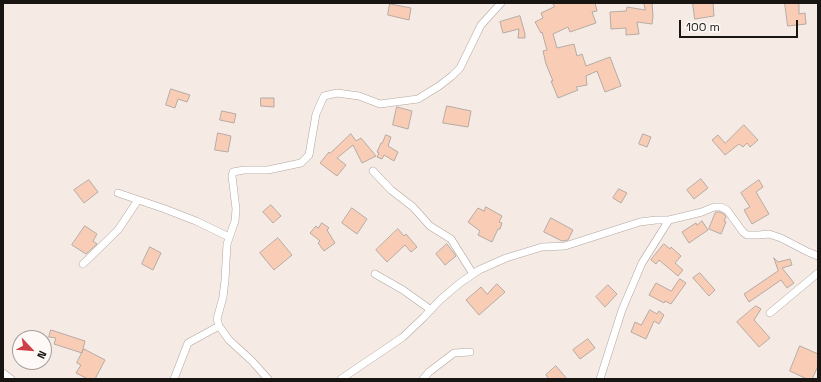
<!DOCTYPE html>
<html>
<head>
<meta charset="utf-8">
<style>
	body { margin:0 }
	#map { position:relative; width:821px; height:382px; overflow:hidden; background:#f6eae4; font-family:"Space Grotesk",sans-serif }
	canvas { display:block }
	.frame { position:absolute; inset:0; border:4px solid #191513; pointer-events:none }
	.north { position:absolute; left:12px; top:330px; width:40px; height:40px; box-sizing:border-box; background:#fef9f7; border:1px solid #a29e9c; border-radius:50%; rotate:116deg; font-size:11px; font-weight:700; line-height:16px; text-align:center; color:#191513 }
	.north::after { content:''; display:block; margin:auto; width:14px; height:18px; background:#cf3f47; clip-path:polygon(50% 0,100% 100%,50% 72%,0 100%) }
	.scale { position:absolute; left:679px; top:20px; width:119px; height:18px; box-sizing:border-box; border:2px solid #191513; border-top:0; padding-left:5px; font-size:12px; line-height:14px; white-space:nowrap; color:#191513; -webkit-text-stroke:3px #fef9f7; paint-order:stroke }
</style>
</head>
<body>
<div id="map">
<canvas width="821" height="382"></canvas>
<div class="frame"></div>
<div class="north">N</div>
<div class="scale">100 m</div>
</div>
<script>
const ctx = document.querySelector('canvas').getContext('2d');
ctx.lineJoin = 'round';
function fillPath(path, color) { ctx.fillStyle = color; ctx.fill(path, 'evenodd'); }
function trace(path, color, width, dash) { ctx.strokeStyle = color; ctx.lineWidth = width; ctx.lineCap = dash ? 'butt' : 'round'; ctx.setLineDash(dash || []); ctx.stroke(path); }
const building = new Path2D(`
	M 553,3 L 595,3 L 597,11 L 592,12 L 596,23 L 570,32 L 568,27 L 553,34 L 557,48 L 574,44 L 577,56 L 582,54 L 586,66 L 610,57 L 621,86 L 605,92 L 597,71 L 586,76 L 587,85 L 576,87 L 578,90 L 558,98 L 551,81 L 553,81 L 546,64 L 543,51 L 547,50 L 542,32 L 541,33 L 535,22 L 543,18 L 541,13 L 554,7 Z
	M 644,3 L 652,3 L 653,16 L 652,24 L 637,22 L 639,34 L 626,35 L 626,28 L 611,29 L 610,12 L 626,11 L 627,7 L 645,10 Z
	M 693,3 L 713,3 L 714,16 L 695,19 Z
	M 785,3 L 799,3 L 799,14 L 805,13 L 806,24 L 788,26 Z
	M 390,4 L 411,8 L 409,20 L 388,15 Z
	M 520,16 L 525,34 L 525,38 L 518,38 L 519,29 L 503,33 L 500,22 Z
	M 171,89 L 190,95 L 187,102 L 178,99 L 175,108 L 166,105 Z
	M 261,98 L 274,98 L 274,107 L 261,106 Z
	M 447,106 L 471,111 L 468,127 L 443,123 Z
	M 397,107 L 412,111 L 408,129 L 393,125 Z
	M 222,111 L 236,114 L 234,123 L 220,120 Z
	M 744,125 L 758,140 L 750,147 L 747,143 L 743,147 L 739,144 L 725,155 L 712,140 L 718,135 L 725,143 Z
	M 218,133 L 231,136 L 228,152 L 215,150 Z
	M 351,134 L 356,141 L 361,138 L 376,156 L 362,163 L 353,145 L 337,158 L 346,165 L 337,176 L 320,163 L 329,152 L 330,153 Z
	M 643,134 L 651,137 L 647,147 L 639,144 Z
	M 386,135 L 391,137 L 388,146 L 398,152 L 394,161 L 384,155 L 382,159 L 377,157 L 379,153 L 377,152 L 381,143 L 382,143 Z
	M 701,179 L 708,188 L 694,199 L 687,190 Z
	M 89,180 L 98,192 L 84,203 L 74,190 Z
	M 759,180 L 763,187 L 756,192 L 769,214 L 752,224 L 744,210 L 750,207 L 741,193 Z
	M 619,189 L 627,193 L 621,203 L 613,198 Z
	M 271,205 L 281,216 L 273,223 L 263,212 Z
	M 486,207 L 502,216 L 499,222 L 502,223 L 500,229 L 498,229 L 492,242 L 478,235 L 480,231 L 468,222 L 478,208 L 484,211 Z
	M 352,208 L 367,219 L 357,234 L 342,223 Z
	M 716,212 L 720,212 L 724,214 L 726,217 L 724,221 L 726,222 L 721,234 L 709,229 Z
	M 551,218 L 573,230 L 568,240 L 562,241 L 544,232 Z
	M 702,221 L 708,230 L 689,243 L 682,232 L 696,223 L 697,225 Z
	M 322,223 L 329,228 L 327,230 L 335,243 L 324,251 L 318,243 L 320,241 L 310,233 L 316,226 L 318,228 Z
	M 85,226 L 97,234 L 93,241 L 97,244 L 86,254 L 72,245 Z
	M 398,229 L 404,236 L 406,234 L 417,247 L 411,252 L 405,245 L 387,262 L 376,250 Z
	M 278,238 L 292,255 L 274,270 L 260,253 Z
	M 447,244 L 456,256 L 445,265 L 436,254 Z
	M 664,244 L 670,249 L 671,247 L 681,256 L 675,263 L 683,270 L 678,276 L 659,260 L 656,264 L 651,260 Z
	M 150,247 L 161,253 L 153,270 L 142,264 Z
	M 774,258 L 778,262 L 790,259 L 792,265 L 782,268 L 794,283 L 787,288 L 781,280 L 749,302 L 744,294 L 778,271 Z
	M 700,273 L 715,290 L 709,296 L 693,278 Z
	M 680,279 L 686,283 L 671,304 L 665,301 L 664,303 L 649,295 L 656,283 L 671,291 Z
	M 497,284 L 505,292 L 479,315 L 466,300 L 481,287 L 487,294 Z
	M 608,285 L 617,294 L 605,307 L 596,297 Z
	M 756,306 L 761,309 L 754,320 L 770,338 L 759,347 L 737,322 Z
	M 650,310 L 657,314 L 659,311 L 664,315 L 659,324 L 654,321 L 646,339 L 631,332 L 635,322 L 641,325 Z
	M 51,330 L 85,341 L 82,353 L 54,344 L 56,338 L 49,337 Z
	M 588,339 L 595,348 L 580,359 L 573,350 Z
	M 800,346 L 818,354 L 818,366 L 812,379 L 807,379 L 790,371 Z
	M 84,349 L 105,360 L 95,379 L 88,379 L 76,373 L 81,365 L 77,363 Z
	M 556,366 L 567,379 L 549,379 L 546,375 Z`);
const minor = new Path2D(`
	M 373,171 L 391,190 L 413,207 L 430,226 L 451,239 L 473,274
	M 118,193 L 165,209 L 196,221 L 229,237
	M 83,264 L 118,230 L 138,200
	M 375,274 L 403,290 L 431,310
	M 770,313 L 818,273
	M 3,373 L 11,379
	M 174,379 L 188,343 L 219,326
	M 268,379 L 252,361 L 229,340 L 219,326 L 217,319 L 223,297 L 225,280 L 227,244 L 235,221 L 236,209 L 232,176 L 233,172 L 244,170 L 268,170 L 301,163 L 309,155 L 316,114 L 324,96 L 337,93 L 359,96 L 380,104 L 418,99 L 439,86 L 452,76 L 460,68 L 481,25 L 501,3
	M 341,379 L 403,337 L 424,317 L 440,300 L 460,283 L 479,270 L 506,258 L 542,247 L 565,246 L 640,222 L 656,220 L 669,220 L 702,212 L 714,207 L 721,207 L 727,210 L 743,232 L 747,235 L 759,235 L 769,234 L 781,238 L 808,252 L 818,256
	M 423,379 L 429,372 L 454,353 L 470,352
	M 600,379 L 622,310 L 642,263 L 669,220`);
fillPath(building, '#f9cdb5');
trace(building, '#b5aaa4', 1);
trace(minor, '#b1a6a0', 8);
trace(minor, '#fff', 7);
</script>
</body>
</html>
